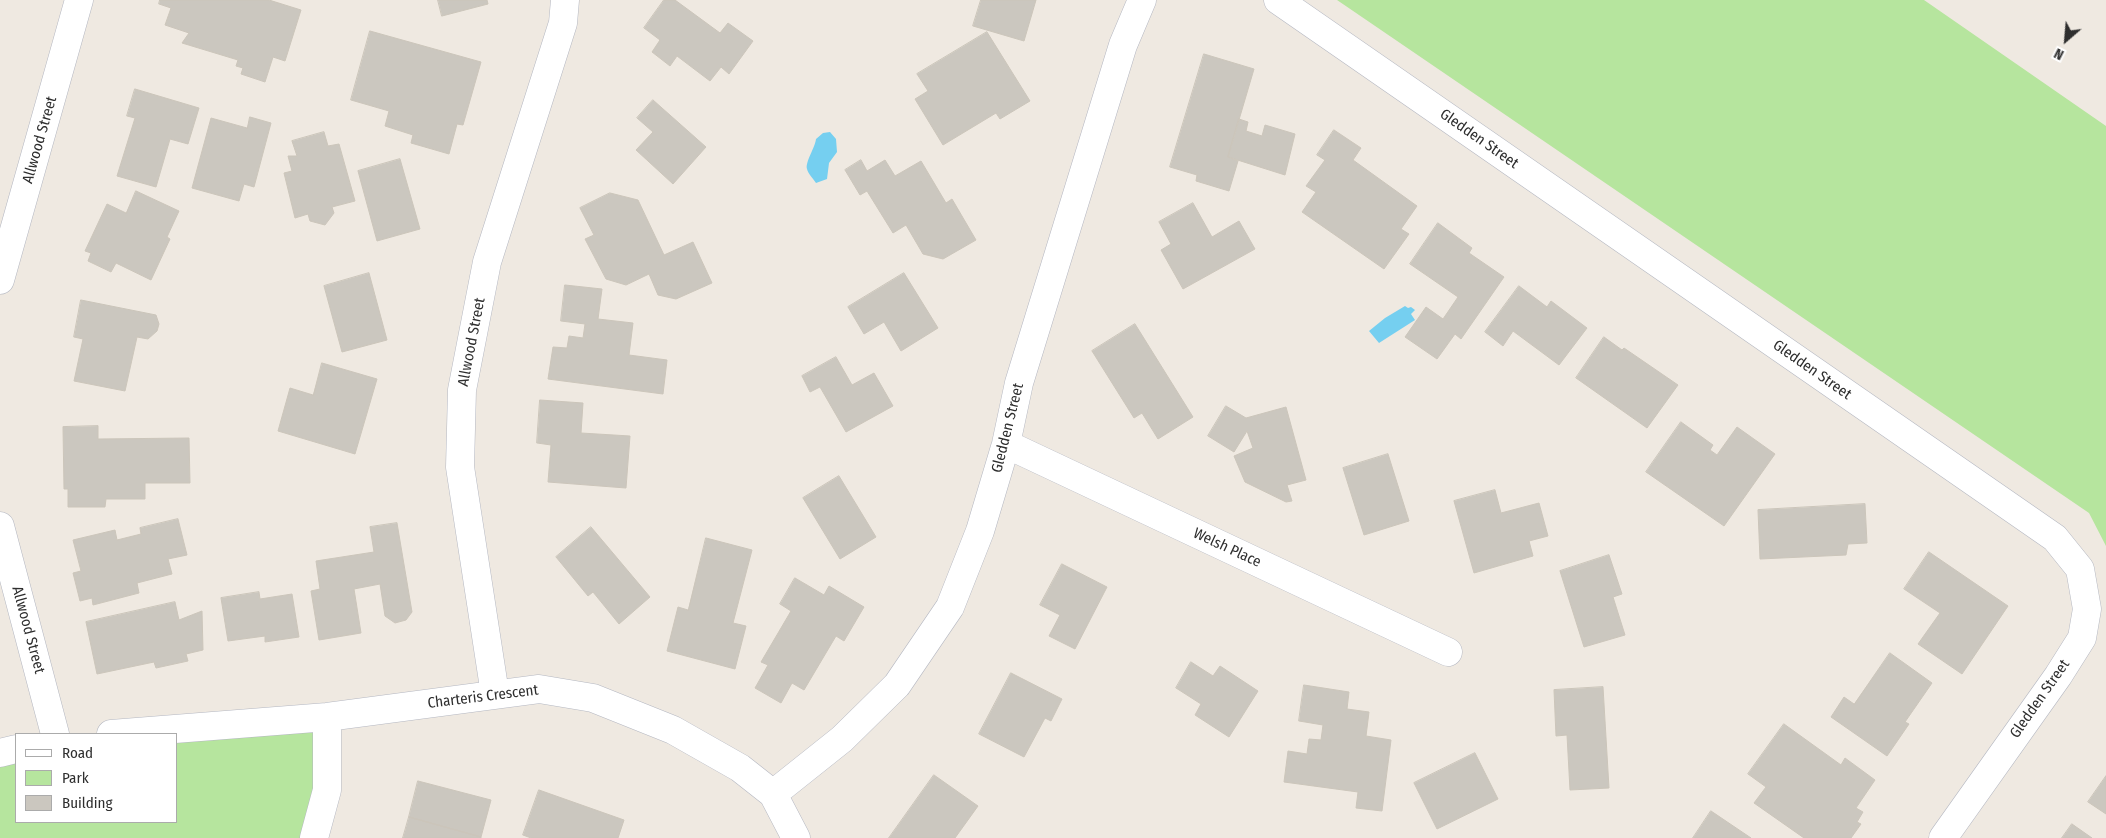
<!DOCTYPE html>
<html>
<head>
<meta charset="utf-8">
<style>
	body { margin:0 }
	#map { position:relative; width:2106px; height:838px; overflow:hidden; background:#efe9e1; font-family:"Fira Sans Condensed",sans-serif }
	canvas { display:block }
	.legend { position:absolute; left:15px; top:733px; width:162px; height:90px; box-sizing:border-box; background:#fff; border:1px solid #ababab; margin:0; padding:6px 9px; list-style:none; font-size:15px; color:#2e2e2e }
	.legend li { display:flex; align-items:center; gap:10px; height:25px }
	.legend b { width:25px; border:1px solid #ababab }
	.north { position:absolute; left:2041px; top:15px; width:50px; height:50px; -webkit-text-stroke:4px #fff; paint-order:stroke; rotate:207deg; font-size:14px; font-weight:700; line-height:20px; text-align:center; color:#2e2e2e }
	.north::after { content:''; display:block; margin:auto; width:18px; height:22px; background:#2e2e2e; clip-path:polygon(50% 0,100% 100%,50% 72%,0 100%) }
</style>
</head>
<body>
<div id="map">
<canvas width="2106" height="838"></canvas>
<ul class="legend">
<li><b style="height:6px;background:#fff"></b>Road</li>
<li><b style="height:14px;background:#b6e59e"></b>Park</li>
<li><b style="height:14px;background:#cbc7bf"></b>Building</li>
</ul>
<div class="north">N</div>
</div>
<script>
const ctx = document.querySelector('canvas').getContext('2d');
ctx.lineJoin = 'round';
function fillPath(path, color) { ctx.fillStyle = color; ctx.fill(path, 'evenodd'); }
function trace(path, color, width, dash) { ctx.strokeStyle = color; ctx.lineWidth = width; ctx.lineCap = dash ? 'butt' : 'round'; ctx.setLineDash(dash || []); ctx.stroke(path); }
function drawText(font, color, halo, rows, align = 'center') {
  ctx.font = font + ' "Fira Sans Condensed",sans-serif'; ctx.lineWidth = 4.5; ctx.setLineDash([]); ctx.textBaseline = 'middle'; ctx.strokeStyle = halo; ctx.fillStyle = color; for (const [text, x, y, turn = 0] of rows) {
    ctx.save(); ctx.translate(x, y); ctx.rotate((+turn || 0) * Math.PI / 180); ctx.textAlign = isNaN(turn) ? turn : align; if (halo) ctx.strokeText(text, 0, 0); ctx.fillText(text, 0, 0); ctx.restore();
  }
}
const green = new Path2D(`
	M 1337,0 L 1924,0 L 2106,126 L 2106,546 L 2089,513 Z
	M 327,717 L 314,838 L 0,838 L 0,753 L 16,749 L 16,822 L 176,822 L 176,734 Z`);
const water = new Path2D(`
	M 830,132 L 836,139 L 837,152 L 829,163 L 827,179 L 816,183 C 813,178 808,174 807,169 C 805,162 815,148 816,139 L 823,133 Z
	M 1405,306 L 1408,308 L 1411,307 L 1415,310 L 1411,314 L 1415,320 L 1379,343 L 1369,331 L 1385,318 Z`);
const building = new Path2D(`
	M 160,0 L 269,0 L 301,10 L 285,61 L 273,57 L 265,82 L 241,74 L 243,68 L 236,66 L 238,60 L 182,43 L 189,33 L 165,25 L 171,8 L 159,4 Z
	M 438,0 L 487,0 L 488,4 L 442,16 Z
	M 664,0 L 675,0 L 720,33 L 728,23 L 753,41 L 729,74 L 721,67 L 710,81 L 677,56 L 670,66 L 652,52 L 660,40 L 644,28 Z
	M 981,0 L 1036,0 L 1024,41 L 973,26 Z
	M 370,31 L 481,62 L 463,125 L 457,124 L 449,154 L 411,143 L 413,135 L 385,126 L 389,111 L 351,100 Z
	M 987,32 L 1030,101 L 1000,119 L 996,113 L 943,145 L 915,99 L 928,91 L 917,74 Z
	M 1204,54 L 1254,69 L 1228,157 L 1238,161 L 1229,191 L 1196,181 L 1197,175 L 1170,167 Z
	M 135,89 L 199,108 L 188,144 L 170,139 L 156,187 L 117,176 L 135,118 L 127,116 Z
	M 653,100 L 706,147 L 673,184 L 636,150 L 653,132 L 637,118 Z
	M 250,117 L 271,123 L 254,187 L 244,184 L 239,201 L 192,188 L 211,118 L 247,128 Z
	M 1239,119 L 1248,122 L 1246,131 L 1262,136 L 1265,125 L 1295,134 L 1285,175 L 1228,157 Z
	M 1334,130 L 1361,148 L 1353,160 L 1417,206 L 1401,229 L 1409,234 L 1384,269 L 1302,212 L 1316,192 L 1306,186 L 1325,160 L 1317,155 Z
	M 324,132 L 328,146 L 339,144 L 355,201 L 332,207 L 334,213 L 325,225 L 310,221 L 308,214 L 295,218 L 284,173 L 292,171 L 288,156 L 297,156 L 292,141 Z
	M 400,159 L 420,229 L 377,241 L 358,171 Z
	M 861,160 L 867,171 L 885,160 L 895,176 L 921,161 L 946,203 L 952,199 L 976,240 L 943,259 L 923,254 L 906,225 L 893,233 L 867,191 L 860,195 L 845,170 Z
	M 136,191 L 179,211 L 167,237 L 170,239 L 151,280 L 116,263 L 111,272 L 88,261 L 91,253 L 85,251 L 107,204 L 126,213 Z
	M 610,193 L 638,200 L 664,255 L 693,242 L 712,283 L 676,299 L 658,295 L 649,274 L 626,285 L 606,279 L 585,239 L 594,235 L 580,208 Z
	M 1193,203 L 1212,237 L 1239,221 L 1255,249 L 1183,289 L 1161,250 L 1171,244 L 1159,222 Z
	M 1438,223 L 1472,248 L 1469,253 L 1504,277 L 1461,339 L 1455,334 L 1437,359 L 1405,337 L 1426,307 L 1443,319 L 1458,297 L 1410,264 Z
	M 369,273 L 387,340 L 342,352 L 324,286 Z
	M 904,273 L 938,328 L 901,351 L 884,322 L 864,334 L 848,307 Z
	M 565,285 L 602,289 L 598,319 L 633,323 L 629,355 L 667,360 L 663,394 L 548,379 L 553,347 L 567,348 L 569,336 L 583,338 L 585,324 L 561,321 Z
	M 1519,286 L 1547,307 L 1551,301 L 1587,328 L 1559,365 L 1513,331 L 1503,346 L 1485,332 Z
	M 81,300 L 156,315 L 159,324 L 157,331 L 148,339 L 137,337 L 125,391 L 74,381 L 83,339 L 74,337 Z
	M 1135,324 L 1193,417 L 1158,439 L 1142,413 L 1134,418 L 1092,351 Z
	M 1604,337 L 1622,350 L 1624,348 L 1678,385 L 1647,428 L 1576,378 Z
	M 836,357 L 852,385 L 874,373 L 893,406 L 846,432 L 820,387 L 810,392 L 802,376 Z
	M 322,363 L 377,379 L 355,454 L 278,431 L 290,388 L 313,395 Z
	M 540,400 L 583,403 L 581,433 L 630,436 L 626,488 L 548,482 L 551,445 L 537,443 Z
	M 1226,406 L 1246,418 L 1286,407 L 1306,480 L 1287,485 L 1292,501 L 1286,502 L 1245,482 L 1234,456 L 1253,448 L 1247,431 L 1234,452 L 1208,436 Z
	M 1681,422 L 1713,445 L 1710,450 L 1717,455 L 1737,427 L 1775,454 L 1724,526 L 1646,472 Z
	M 98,426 L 98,439 L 189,438 L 190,483 L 145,483 L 145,499 L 106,499 L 105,507 L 68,507 L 68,489 L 64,489 L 63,427 Z
	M 1388,454 L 1409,521 L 1364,535 L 1343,468 Z
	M 839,476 L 876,537 L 840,559 L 803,498 Z
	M 1495,490 L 1501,513 L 1539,503 L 1548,536 L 1529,541 L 1533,556 L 1474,573 L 1454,501 Z
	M 1865,504 L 1867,543 L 1848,544 L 1846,555 L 1760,559 L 1758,510 Z
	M 178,519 L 187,555 L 168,559 L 172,574 L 137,583 L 139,593 L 93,605 L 92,598 L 80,601 L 73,573 L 81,571 L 73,540 L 115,530 L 117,540 L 141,534 L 140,528 Z
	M 397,523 L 412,612 L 406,620 L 395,623 L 385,616 L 380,584 L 354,589 L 361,633 L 319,640 L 311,591 L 320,589 L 316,561 L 374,552 L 370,527 Z
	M 591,527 L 650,597 L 619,624 L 593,592 L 588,596 L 556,557 Z
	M 706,538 L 752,550 L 733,623 L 746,626 L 735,669 L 667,651 L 678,607 L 688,610 Z
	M 1929,552 L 2008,606 L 1962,674 L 1918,644 L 1940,613 L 1904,589 Z
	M 1609,555 L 1622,594 L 1613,597 L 1625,635 L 1584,647 L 1560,571 Z
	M 1062,564 L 1107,587 L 1075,649 L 1049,636 L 1060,615 L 1040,605 Z
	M 795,578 L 824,595 L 829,586 L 864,607 L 844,641 L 836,636 L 804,690 L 792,683 L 781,703 L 755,688 L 768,665 L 761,662 L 791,611 L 780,604 Z
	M 259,592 L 260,599 L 292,594 L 299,637 L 265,642 L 265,636 L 228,641 L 221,598 Z
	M 175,602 L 179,620 L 202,611 L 203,650 L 186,654 L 188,661 L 156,668 L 154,662 L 97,674 L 86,622 Z
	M 1890,653 L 1932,683 L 1905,722 L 1909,724 L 1887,756 L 1831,717 L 1844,697 L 1854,704 Z
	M 1191,662 L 1213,676 L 1220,666 L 1258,691 L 1229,737 L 1195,715 L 1201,704 L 1176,688 Z
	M 1011,673 L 1062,699 L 1051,721 L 1045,718 L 1024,757 L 979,734 Z
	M 1304,685 L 1349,692 L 1347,709 L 1369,712 L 1366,736 L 1391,740 L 1382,811 L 1356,808 L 1358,792 L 1284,782 L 1288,751 L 1307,754 L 1309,739 L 1321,740 L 1323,725 L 1299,721 Z
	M 1603,687 L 1609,788 L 1570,790 L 1567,735 L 1556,736 L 1554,690 Z
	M 1784,724 L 1841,765 L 1845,758 L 1875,780 L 1856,808 L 1863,812 L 1857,822 L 1861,824 L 1851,838 L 1804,838 L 1754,803 L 1766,787 L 1748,774 Z
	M 1475,753 L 1498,799 L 1437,829 L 1414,783 Z
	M 934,775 L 978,806 L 955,838 L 889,838 Z
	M 2106,776 L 2106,814 L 2088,802 Z
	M 418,781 L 491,800 L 481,837 L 409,817 Z
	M 539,790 L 624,820 L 618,838 L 531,838 L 523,835 Z
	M 1711,811 L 1751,838 L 1693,838 Z
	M 409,817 L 481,837 L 481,838 L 403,838 Z
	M 2072,824 L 2092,838 L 2062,838 Z`);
const minor = new Path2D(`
	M 1278,0 L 2055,538 L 2080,569 L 2087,609 L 2082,638 L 2058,676 L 1943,838
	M 0,280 L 79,0
	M 1006,444 L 1448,652
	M 0,526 L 55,734
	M 495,694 L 460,467 L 462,390 L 487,262 L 563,23 L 565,0
	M 111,734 L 327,717 L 539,689 L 593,698 L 673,730 L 740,768 L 773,794 L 796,838
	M 0,753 L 16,749
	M 773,794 L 842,739 L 897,685 L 950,607 L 980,531 L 1006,444 L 1019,383 L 1123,45 L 1142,0
	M 314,838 L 327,790 L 327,717`);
const streetNames = [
	["Gledden Street",1479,139,35],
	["Allwood Street",40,140,-74],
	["Allwood Street",472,342,-79],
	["Gledden Street",1812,370,35],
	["Gledden Street",1008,428,-76],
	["Welsh Place",1227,548,25],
	["Allwood Street",28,630,75],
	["Charteris Crescent",483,697,-7],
	["Gledden Street",2040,699,-55]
];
fillPath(green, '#b6e59e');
fillPath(water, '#75cff0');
fillPath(building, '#cbc7bf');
trace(building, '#cbc5ba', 1);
trace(minor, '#b4b7c1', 29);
trace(minor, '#fff', 28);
drawText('15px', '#2e2e2e', '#fff', streetNames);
</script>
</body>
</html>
